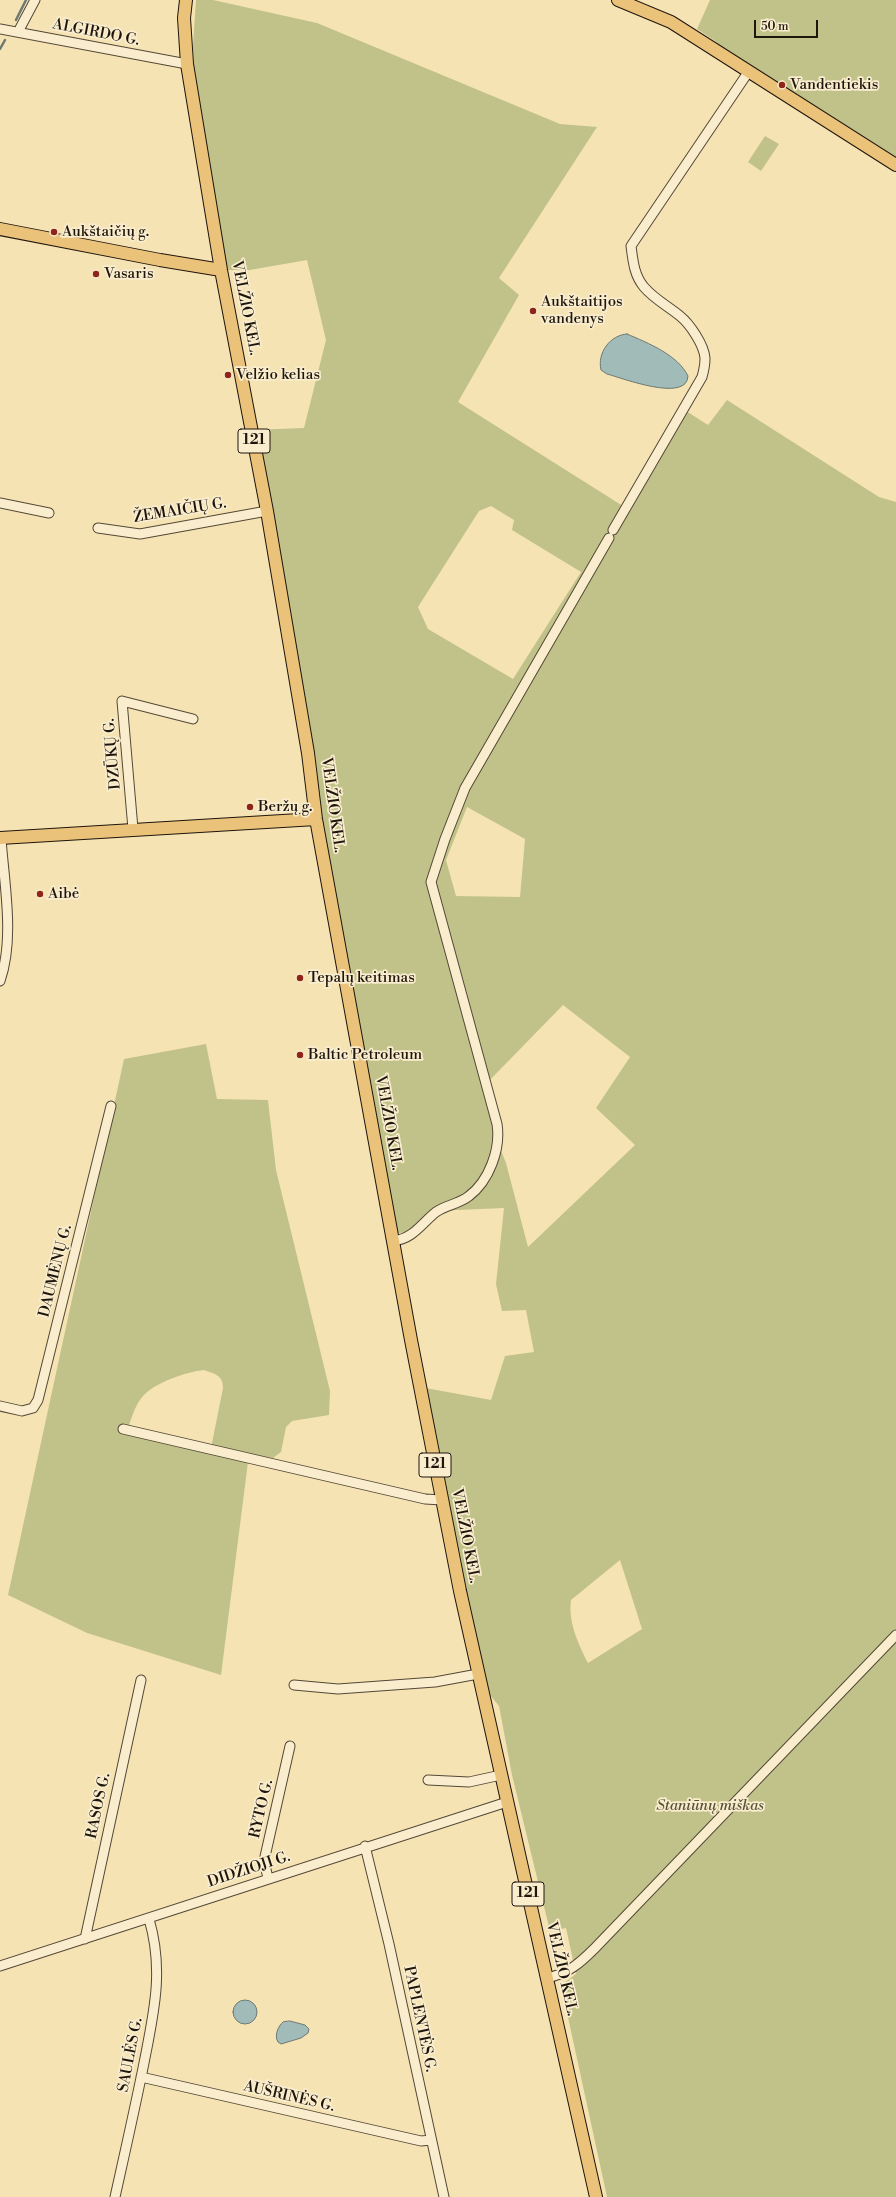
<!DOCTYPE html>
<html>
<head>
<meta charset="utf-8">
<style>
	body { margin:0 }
	#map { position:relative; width:896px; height:2197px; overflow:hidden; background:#f6e3b4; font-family:"Libre Bodoni",serif }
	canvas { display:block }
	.scale { position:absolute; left:754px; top:20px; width:64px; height:18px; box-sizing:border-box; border:2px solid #1e150c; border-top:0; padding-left:5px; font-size:12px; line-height:14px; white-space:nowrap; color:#1e150c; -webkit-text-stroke:3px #f9edce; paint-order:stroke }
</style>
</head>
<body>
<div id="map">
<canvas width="896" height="2197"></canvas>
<div class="scale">50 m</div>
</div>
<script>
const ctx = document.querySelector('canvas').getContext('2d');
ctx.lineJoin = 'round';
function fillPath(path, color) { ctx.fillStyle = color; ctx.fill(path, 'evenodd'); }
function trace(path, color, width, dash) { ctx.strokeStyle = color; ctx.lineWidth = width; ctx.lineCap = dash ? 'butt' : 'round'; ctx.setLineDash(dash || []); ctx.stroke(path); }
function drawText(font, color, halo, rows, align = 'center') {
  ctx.font = font + ' "Libre Bodoni",serif'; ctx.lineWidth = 3.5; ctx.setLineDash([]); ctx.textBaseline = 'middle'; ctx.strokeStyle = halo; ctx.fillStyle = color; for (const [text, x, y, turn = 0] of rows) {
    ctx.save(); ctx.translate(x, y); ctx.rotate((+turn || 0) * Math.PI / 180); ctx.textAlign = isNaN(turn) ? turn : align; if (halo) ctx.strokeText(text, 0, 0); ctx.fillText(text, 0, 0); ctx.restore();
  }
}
const green = new Path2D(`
	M 196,0 L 213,0 L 317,23 L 560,124 L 597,127 L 499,278 L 519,295 L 458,402 L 626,508 L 683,409 L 708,425 L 727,400 L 879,497 L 896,502 L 896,2197 L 607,2197 L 561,1985 L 576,1974 L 566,1928 L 550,1931 L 512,1775 L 499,1706 L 481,1684 L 420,1387 L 491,1400 L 505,1356 L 534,1352 L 526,1310 L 502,1311 L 496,1284 L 504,1208 L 434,1211 L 412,1232 L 398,1233 L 393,1241 L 251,430 L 304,428 L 326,340 L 307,260 L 250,270 L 221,270 L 194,79 L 193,45 ZM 491,506 L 514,520 L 512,530 L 581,572 L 513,679 L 428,629 L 418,607 L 479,511 ZM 467,807 L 525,839 L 520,897 L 456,896 L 446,860 ZM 563,1005 L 630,1057 L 596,1108 L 635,1145 L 528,1247 L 506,1163 L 498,1143 L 485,1085 ZM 620,1560 L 642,1629 L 588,1663 C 578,1643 568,1622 571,1600 Z
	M 710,0 L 896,0 L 896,165 L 749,71 L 715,41 L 697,29 Z
	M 765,136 L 779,144 L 761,171 L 748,162 Z
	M 206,1044 L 217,1099 L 268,1100 L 276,1170 L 330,1391 L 329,1415 L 292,1421 L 286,1427 L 281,1452 L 273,1458 L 249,1454 L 221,1675 L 87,1633 L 8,1595 L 124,1059 ZM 204,1370 C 215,1374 223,1375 223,1388 L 210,1453 L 126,1433 C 131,1421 134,1406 143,1396 C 156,1382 186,1372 204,1370 Z`);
const water = new Path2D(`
	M 627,334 C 648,343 678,355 688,376 C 687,403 622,378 607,374 L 601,370 C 597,353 610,335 627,334 Z
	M233 2012a12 12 0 1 1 24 0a12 12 0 1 1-24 0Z
	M 290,2021 L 305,2025 L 309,2029 L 308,2033 L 301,2038 L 281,2044 L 278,2042 C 274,2036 278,2026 283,2022 Z`);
const stream = new Path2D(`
	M 16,20 L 26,0
	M 0,49 L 5,40`);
const minor = new Path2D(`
	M 0,29 L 187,64
	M 18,32 L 35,0
	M 0,503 L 49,513
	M 98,528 L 140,534 L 267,511
	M 613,530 L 702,377 C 704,370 705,365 705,358 C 704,345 690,324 680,316 C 668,306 654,299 644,287 C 634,275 633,261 631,246 L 749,71
	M 133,829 L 122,701 L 193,719
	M 0,981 C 15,938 4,883 1,838
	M 393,1241 C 413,1239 421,1224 436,1212 C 446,1205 459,1204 469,1196 C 489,1181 501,1149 497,1124 L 431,882 L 445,839 L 465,788 L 609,538
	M 0,1406 L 22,1411 L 33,1408 L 38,1400 L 111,1106
	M 123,1429 L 425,1499 L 442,1500
	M 294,1685 L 338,1689 L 435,1682 L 478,1674
	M 428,1780 L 469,1782 L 501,1775
	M 365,1846 L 389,1944 L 444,2197
	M 268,1878 L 264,1861 L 290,1746
	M 85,1939 L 141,1680
	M 0,1966 L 507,1802
	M 546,1978 C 568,1974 580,1963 595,1948 L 896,1635
	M 141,2077 L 421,2141 L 431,2140
	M 115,2197 C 125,2152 135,2108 144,2063 C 154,2012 164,1970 149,1919`);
const major = new Path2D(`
	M 186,0 L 184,18 L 187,64 L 221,270 L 267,511 L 308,753 L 316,819 L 411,1340 L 460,1591 L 596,2197
	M 618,0 L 671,22 L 896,165
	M 0,229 L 160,260 L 221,270
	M 0,838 L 316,819`);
const markers = [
	[782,85,4,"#8f2418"],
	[54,232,4,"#8f2418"],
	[96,274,4,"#8f2418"],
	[533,311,4,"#8f2418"],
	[228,375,4,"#8f2418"],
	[250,807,4,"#8f2418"],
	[40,894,4,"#8f2418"],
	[300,978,4,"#8f2418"],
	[300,1055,4,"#8f2418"]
];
const shields = [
	[254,441,32],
	[435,1465,32],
	[528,1894,32]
];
const shieldNames = [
	["121",254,441],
	["121",435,1465],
	["121",528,1894]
];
const streetNames = [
	["ALGIRDO G.",96,33,11],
	["VELŽIO KEL.",245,308,79],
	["ŽEMAIČIŲ G.",180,511,-9],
	["DZŪKŲ G.",113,754,-95],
	["VELŽIO KEL.",332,805,82],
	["VELŽIO KEL.",388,1123,80],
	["DAUMĖNŲ G.",56,1271,-76],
	["VELŽIO KEL.",465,1536,79],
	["RASOS G.",99,1806,-78],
	["RYTO G.",262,1809,-77],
	["DIDŽIOJI G.",249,1870,-18],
	["VELŽIO KEL.",561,1969,77],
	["PAPLENTĖS G.",419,2019,78],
	["SAULĖS G.",131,2055,-79],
	["AUŠRINĖS G.",289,2097,13]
];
const poiNames = [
	["Vandentiekis",790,85],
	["Aukštaičių g.",62,232],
	["Vasaris",104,274],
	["Aukštaitijos",541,302],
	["vandenys",541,319],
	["Velžio kelias",236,375],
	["Beržų g.",258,807],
	["Aibė",48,894],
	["Tepalų keitimas",308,978],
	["Baltic Petroleum",308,1055]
];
const parkNames = [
	["Staniūnų miškas",710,1806]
];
fillPath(green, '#c1c28a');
fillPath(water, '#a1bbb8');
trace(water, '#6d7973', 1);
trace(stream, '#6d7973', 2.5);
trace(minor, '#544836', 11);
trace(major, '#1e150c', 14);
trace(minor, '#f9edce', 9);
trace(major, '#ebc27a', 12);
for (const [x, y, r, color] of markers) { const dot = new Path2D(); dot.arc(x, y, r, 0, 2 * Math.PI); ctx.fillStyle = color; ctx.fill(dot); trace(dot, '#f9edce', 1.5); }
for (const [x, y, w] of shields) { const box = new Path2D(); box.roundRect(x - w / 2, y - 12, w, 24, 3); ctx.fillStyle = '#f9edce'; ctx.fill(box); trace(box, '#1e150c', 1); }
drawText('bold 14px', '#1e150c', null, shieldNames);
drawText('15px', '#1e150c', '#f9edce', streetNames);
drawText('15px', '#1e150c', '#f9edce', poiNames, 'left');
drawText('italic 15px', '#575238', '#f9edce', parkNames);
</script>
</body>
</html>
